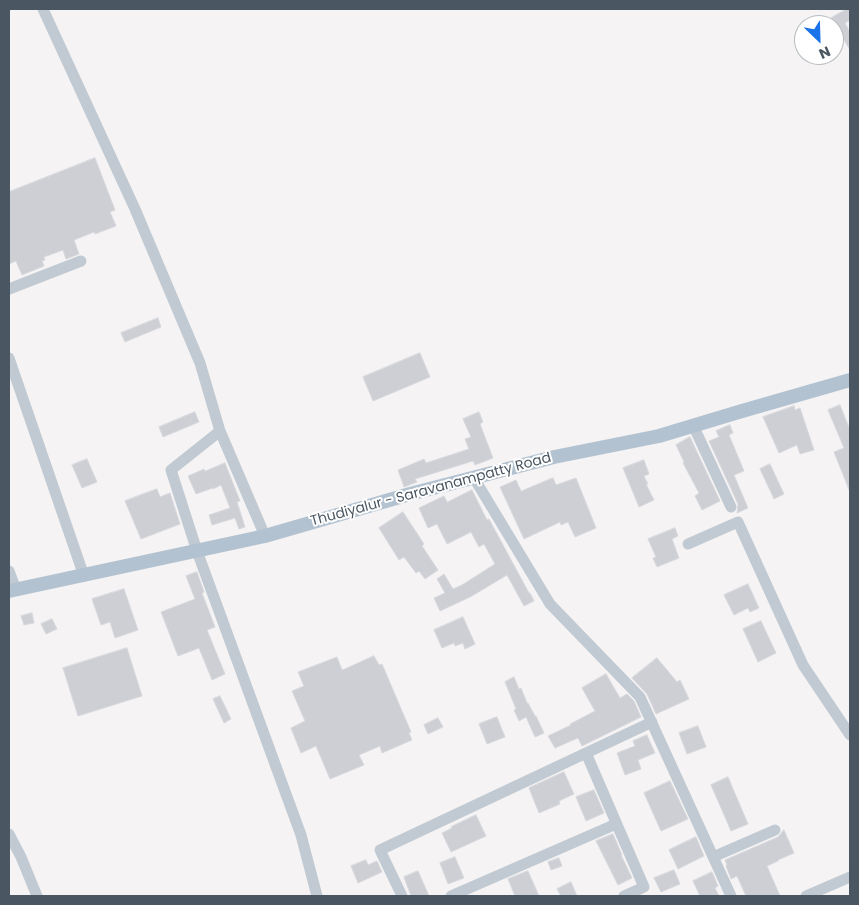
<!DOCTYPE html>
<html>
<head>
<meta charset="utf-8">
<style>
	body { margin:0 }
	#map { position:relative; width:859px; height:905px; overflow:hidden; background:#f5f3f3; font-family:Poppins,sans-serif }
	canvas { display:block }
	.frame { position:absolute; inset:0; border:10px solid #4a5661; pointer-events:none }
	.north { position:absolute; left:794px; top:15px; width:50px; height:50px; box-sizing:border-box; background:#fff; border:1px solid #b7bbc0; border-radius:50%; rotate:156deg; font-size:14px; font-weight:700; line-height:20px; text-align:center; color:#4a5661 }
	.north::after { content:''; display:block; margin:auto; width:18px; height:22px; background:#1a73e8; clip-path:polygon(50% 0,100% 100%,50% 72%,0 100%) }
</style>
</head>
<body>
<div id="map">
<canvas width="859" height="905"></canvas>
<div class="frame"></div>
<div class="north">N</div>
</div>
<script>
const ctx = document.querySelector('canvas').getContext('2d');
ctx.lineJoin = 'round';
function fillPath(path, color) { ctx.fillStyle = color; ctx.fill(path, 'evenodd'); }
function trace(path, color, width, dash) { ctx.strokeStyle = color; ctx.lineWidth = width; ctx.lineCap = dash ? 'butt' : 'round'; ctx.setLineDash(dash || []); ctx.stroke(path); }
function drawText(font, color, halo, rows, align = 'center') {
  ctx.font = font + ' Poppins,sans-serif'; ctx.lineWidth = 4; ctx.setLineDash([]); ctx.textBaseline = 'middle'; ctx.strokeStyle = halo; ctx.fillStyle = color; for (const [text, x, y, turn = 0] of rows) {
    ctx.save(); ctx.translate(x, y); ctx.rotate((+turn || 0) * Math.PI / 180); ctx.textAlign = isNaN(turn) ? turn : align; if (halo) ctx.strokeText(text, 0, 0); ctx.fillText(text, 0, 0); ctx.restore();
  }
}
const building = new Path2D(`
	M 847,9 L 850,9 L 850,20 L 845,23 L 850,32 L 850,50 L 831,18 Z
	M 95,158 L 115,210 L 110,212 L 116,226 L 95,234 L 94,232 L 74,240 L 79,254 L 66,259 L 63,250 L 44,257 L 45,260 L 42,261 L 44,266 L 22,275 L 16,261 L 9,264 L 9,192 Z
	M 158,318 L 161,327 L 125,342 L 121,333 Z
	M 420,353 L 430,377 L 373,401 L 363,377 Z
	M 840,405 L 850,430 L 850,492 L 834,452 L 844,448 L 828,410 Z
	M 794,406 L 795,410 L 800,408 L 814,450 L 800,454 L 797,445 L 779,453 L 763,417 Z
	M 195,412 L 199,422 L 163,437 L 159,427 Z
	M 479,412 L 483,422 L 480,424 L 493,458 L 475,465 L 473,461 L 415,479 L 417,482 L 404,487 L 398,470 L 424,459 L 426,463 L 469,449 L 465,439 L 471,437 L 463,419 Z
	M 730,425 L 733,433 L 729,435 L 744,471 L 734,475 L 748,508 L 737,513 L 738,504 L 709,441 L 719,437 L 716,431 Z
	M 690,437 L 720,501 L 702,510 L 695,496 L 699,493 L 683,463 L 684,462 L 676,445 Z
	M 87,459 L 97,482 L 82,488 L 72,465 Z
	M 644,460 L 649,474 L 644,476 L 648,484 L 646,484 L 654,500 L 639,507 L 623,468 Z
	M 225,463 L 240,501 L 237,502 L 245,527 L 239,529 L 235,518 L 212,525 L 209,515 L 230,508 L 221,485 L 213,489 L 213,488 L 196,494 L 188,476 L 204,469 L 205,471 Z
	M 770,464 L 784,494 L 774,499 L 760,469 Z
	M 553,478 L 556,485 L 576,478 L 596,528 L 575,537 L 568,522 L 561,525 L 560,522 L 524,539 L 500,487 L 516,480 L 521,491 Z
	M 157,489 L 160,497 L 170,493 L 180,524 L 141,539 L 125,501 Z
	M 472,490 L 487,520 L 489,519 L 529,593 L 530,593 L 534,601 L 524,606 L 507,575 L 472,596 L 440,611 L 434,598 L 445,593 L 437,579 L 444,574 L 453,589 L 462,585 L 495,564 L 484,544 L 479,547 L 471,532 L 447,544 L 437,524 L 428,528 L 419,508 L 444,496 L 447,502 Z
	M 403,512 L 424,544 L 422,546 L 438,570 L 425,579 L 419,571 L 416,573 L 404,557 L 399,560 L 379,528 Z
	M 675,528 L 678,536 L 672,539 L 679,558 L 657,567 L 653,558 L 656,557 L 648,539 Z
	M 197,572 L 204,592 L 202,593 L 215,627 L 207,630 L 225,674 L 212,680 L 199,648 L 178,656 L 161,612 L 195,599 L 186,576 Z
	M 748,584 L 759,608 L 750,612 L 748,608 L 734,615 L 724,595 Z
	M 124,589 L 138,630 L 115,638 L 110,622 L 101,625 L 92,599 Z
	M 32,613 L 34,623 L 24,625 L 21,616 Z
	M 463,617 L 475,644 L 465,649 L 463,643 L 455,646 L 454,643 L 442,648 L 434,630 Z
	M 52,619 L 57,629 L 46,634 L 41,624 Z
	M 761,621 L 776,653 L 758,662 L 743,629 Z
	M 127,648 L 142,696 L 78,716 L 63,668 Z
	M 374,656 L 379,665 L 382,664 L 411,732 L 409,733 L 412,740 L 382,753 L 380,746 L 359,755 L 364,765 L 330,779 L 316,746 L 301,753 L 291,728 L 305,721 L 292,691 L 304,686 L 298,672 L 337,657 L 342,670 Z
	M 657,658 L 677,682 L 680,680 L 689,699 L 656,714 L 647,694 L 632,678 Z
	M 606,674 L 620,698 L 627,694 L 634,701 L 641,717 L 582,746 L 578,738 L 555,748 L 548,736 L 571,725 L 570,724 L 595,711 L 582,688 Z
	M 514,677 L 519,689 L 521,688 L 527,703 L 528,703 L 535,716 L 536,716 L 544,733 L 535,737 L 526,717 L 519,721 L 514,710 L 516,709 L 505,682 Z
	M 220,696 L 231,719 L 224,723 L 213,699 Z
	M 497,717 L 505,737 L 487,744 L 479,724 Z
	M 438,718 L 443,727 L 428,734 L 424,725 Z
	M 698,726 L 706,747 L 687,754 L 679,733 Z
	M 647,735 L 655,753 L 638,760 L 641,769 L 625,775 L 617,753 L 635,746 L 633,741 Z
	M 564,772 L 574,794 L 559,801 L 560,804 L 539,813 L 529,788 Z
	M 728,777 L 748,824 L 731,831 L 711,785 Z
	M 670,781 L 688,819 L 661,831 L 644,793 Z
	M 594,790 L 604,813 L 586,821 L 576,797 Z
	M 476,815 L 486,836 L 451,852 L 442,833 L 452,828 L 451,827 Z
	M 784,830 L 794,853 L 778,860 L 778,861 L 767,866 L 780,896 L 746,896 L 737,876 L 731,879 L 726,866 L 727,865 L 725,860 L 778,837 Z
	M 613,834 L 622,855 L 621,855 L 632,878 L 618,885 L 596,841 Z
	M 696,837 L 704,856 L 678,869 L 669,850 Z
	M 455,857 L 464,878 L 448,884 L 440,863 Z
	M 559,858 L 562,866 L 551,870 L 548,862 Z
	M 366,860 L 368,865 L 377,861 L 382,872 L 358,883 L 351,866 Z
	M 674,870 L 680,884 L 661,892 L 654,878 Z
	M 418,871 L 429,896 L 411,896 L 404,877 Z
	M 528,871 L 539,896 L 515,896 L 508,879 Z
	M 712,872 L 718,886 L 715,888 L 719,896 L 700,896 L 693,881 Z
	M 571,882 L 577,896 L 561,896 L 557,889 Z`);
const minor = new Path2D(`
	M 43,9 L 135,209 L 200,363 L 220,431 L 171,470 L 197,551 L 301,835 L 317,896
	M 9,289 L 81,261
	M 9,358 L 84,576
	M 693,425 L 731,507
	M 220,431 L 265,536
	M 474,478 L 550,604 L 640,697 L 731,896
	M 688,544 L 738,522 L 803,665 L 850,735
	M 9,571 L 16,590
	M 586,753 L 644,887 L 624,896
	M 9,834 L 21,857 L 37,896
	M 713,857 L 775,830
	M 402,896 L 380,850 L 652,722
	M 451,896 L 616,824
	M 806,896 L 850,877`);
const major = new Path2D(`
	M 9,591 L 265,536 L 410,494 L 554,457 L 659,436 L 742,411 L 850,380`);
const streetNames = [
	["Thudiyalur - Saravanampatty Road",431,490,-15]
];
fillPath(building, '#cdcfd5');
trace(building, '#d7d9de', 1);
trace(minor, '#c1cad2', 11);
trace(major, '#b3c2d1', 14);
drawText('14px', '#4a5661', '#fff', streetNames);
</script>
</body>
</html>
